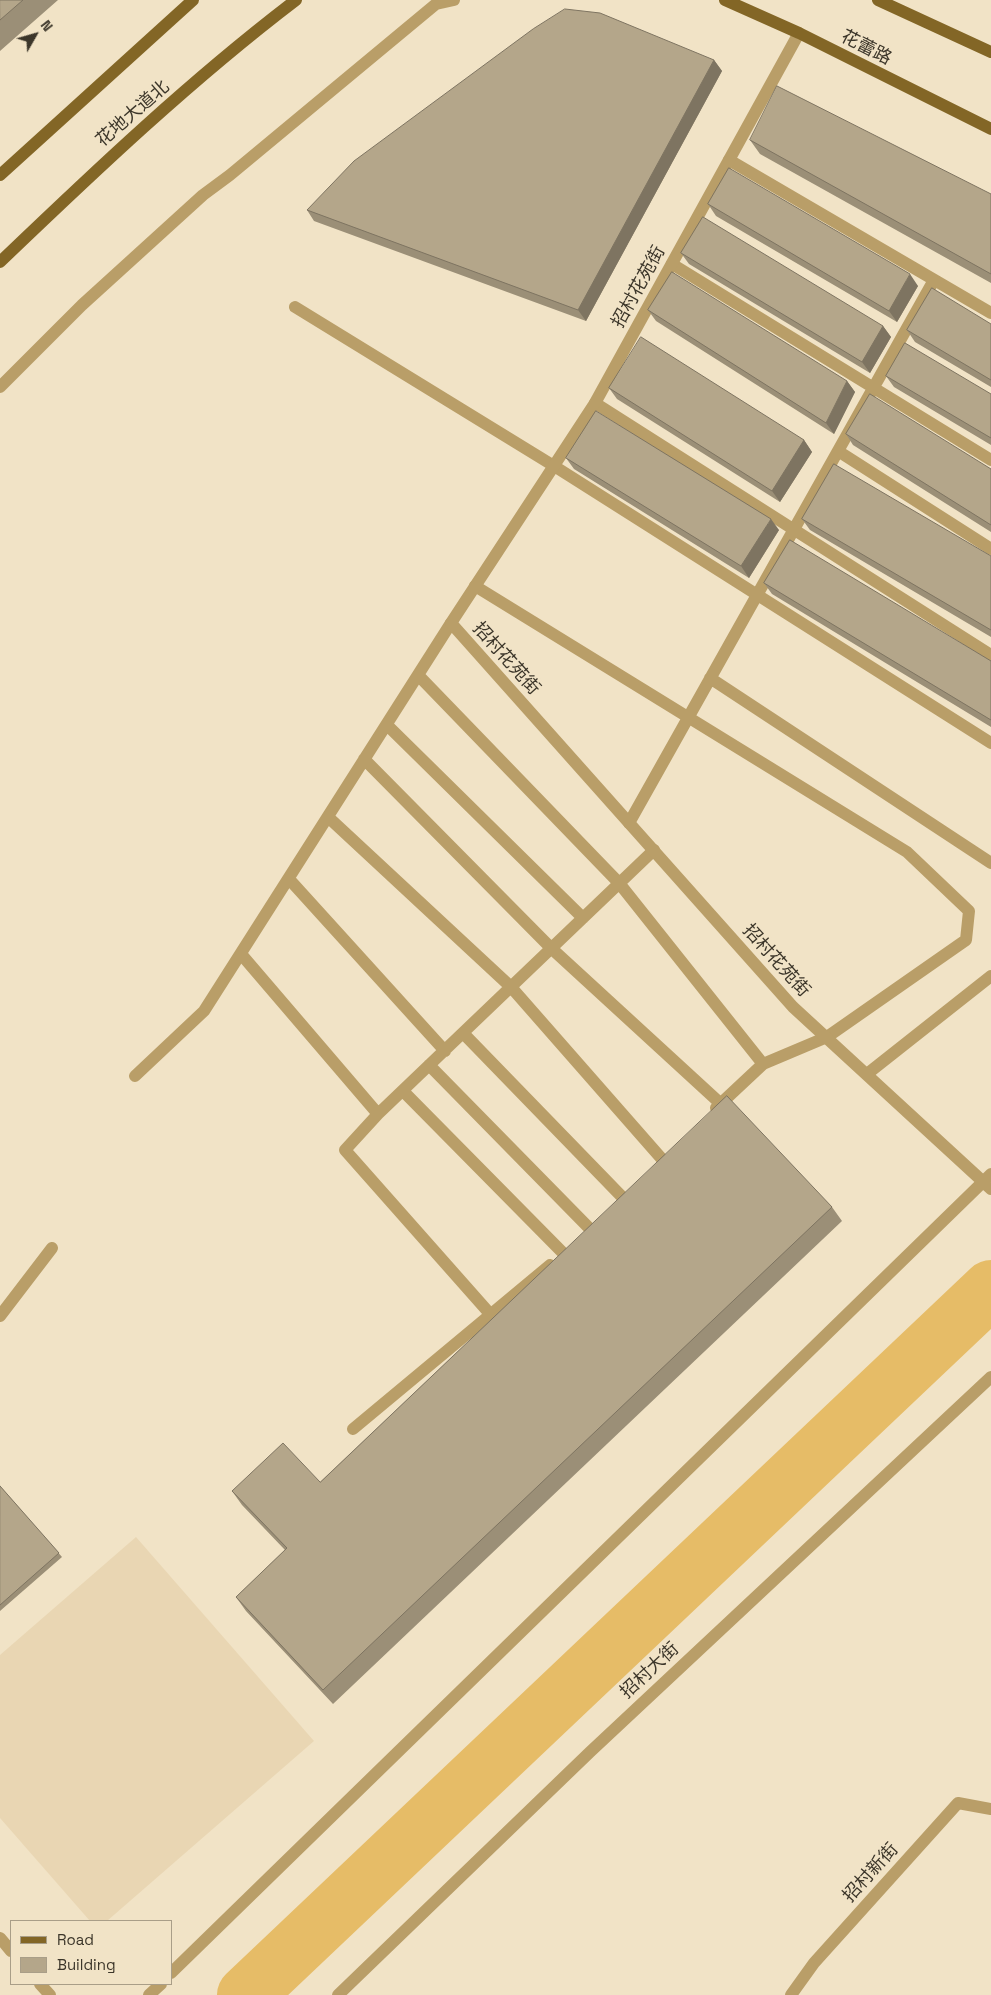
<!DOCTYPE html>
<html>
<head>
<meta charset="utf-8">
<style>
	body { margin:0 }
	#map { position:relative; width:991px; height:1995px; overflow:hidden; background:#f1e3c6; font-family:"Space Grotesk",sans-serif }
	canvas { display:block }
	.legend { position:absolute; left:10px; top:1920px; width:162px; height:65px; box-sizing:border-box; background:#f1e3c6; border:1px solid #a99e88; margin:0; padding:6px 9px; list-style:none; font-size:15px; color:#3c362a }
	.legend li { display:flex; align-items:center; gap:10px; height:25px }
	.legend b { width:25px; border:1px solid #a99e88 }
	.north { position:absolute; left:10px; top:10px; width:50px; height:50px; -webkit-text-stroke:4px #f1e3c6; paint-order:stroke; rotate:52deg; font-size:14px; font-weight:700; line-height:20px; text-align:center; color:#3c362a }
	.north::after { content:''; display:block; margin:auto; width:18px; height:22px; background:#3c362a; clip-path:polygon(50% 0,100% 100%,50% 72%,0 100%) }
</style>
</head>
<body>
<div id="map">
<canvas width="991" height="1995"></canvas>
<ul class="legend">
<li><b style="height:6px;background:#836626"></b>Road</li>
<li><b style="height:14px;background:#b4a68a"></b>Building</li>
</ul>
<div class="north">N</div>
</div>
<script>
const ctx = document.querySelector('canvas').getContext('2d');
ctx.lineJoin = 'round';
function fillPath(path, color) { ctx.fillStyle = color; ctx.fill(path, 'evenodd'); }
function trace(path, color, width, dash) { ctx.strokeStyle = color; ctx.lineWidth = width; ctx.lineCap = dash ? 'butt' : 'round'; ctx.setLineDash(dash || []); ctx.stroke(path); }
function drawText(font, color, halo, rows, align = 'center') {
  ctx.font = font + ' "Space Grotesk","Noto Sans SC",sans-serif'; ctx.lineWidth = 4.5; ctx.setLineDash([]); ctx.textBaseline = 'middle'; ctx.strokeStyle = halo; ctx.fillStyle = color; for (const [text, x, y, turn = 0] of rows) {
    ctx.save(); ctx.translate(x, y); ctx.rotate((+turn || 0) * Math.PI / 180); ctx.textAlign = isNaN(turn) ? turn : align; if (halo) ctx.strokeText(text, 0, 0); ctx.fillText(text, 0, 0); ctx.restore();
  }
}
const built = new Path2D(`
	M 136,1537 L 314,1741 L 107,1921 L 90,1921 L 0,1818 L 0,1655 Z`);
const river = new Path2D(`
	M 246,1995 L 991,1289`);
const service = new Path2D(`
	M 729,160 L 991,313
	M 672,264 L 991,460
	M 295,307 L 554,466 L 991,743
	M 0,387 L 82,305 L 203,195 L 230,175 L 436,4 L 454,0
	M 595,403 L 991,655
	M 838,451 L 991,549
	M 475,586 L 907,852 L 969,911 L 966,940 L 827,1037 L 763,1064 L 716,1108
	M 418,675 L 619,883 L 763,1064
	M 710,678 L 991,863
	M 387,725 L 583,918
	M 364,759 L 551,948 L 721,1104
	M 328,817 L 511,987 L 661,1158
	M 629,823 L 934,280
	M 289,879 L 445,1051
	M 241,954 L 378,1114
	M 463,1033 L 627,1202
	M 429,1065 L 592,1231
	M 867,1074 L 991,976
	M 135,1076 L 204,1011 L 451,623
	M 403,1091 L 564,1254
	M 491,1315 L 345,1150 L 378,1114 L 654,850
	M 353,1429 L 550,1265`);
const minor = new Path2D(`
	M 799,33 L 595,403 L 451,623 L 793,1007 L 991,1189
	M 0,1316 L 52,1248
	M 0,1938 L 11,1951
	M 171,1973 L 991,1174
	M 40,1984 L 50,1995
	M 149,1995 L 161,1984
	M 338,1995 L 590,1752 L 991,1377
	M 791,1995 L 814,1963 L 958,1803 L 991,1809`);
const primary = new Path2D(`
	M 725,0 L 799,33 L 991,129
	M 878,0 L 991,52
	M 0,175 L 193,0
	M 0,262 C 95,171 191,80 296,0`);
const wall = new Path2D(`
	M 0,0 L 58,0 L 0,51 Z
	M 714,60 L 722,71 L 586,321 L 314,221 L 307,210 Z
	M 750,140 L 991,194 L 991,283 L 760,154 Z
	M 708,204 L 918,286 L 897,322 L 716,216 Z
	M 681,253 L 883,326 L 891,337 L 870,373 L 689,264 Z
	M 648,310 L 847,381 L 855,392 L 834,434 L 656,321 Z
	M 991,324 L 991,387 L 915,342 L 907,330 Z
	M 886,376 L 991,394 L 991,445 L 894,387 Z
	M 609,388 L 804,440 L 812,452 L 780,502 L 617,399 Z
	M 846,434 L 991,469 L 991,532 L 853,445 Z
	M 566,458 L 779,530 L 749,578 L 574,469 Z
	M 802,519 L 991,556 L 991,637 L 810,530 Z
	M 764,583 L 991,661 L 991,727 L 772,594 Z
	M 832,1207 L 842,1221 L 333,1704 L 246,1611 L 236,1597 L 285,1550 L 242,1505 L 232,1491 L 320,1482 Z
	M 0,1486 L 62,1557 L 0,1611 Z`);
const shadedWall = new Path2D(`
	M 714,60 L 722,71 L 586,321 L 578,310 Z
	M 910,274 L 918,286 L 897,322 L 889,311 Z
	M 883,326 L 891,337 L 870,373 L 862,362 Z
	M 847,381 L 855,392 L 834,434 L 826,423 Z
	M 804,440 L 812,452 L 780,502 L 772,491 Z
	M 771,519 L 779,530 L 749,578 L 741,566 Z`);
const building = new Path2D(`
	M 0,0 L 23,0 L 0,20 Z
	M 565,9 L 600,13 L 714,60 L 578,310 L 307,210 L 354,161 L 533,29 Z
	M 777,86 L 991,194 L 991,274 L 750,140 Z
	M 729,168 L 910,274 L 889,311 L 708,204 Z
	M 703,217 L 883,326 L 862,362 L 681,253 Z
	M 672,272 L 847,381 L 826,423 L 648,310 Z
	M 932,288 L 991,324 L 991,380 L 907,330 Z
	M 641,337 L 804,440 L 772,491 L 609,388 Z
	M 905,343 L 991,394 L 991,438 L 886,376 Z
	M 870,394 L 991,469 L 991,525 L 846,434 Z
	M 596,411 L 771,519 L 741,566 L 566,458 Z
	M 834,464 L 991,556 L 991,630 L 802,519 Z
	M 790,540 L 991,661 L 991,720 L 764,583 Z
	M 727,1096 L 832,1207 L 323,1690 L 236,1597 L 287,1548 L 232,1491 L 283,1443 L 320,1482 Z
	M 0,1486 L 59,1553 L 0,1605 Z`);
const streetNames = [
	["花蕾路",866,48,27],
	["花地大道北",133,114,-41],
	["招村花苑街",639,287,-61],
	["招村花苑街",506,659,48],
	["招村花苑街",776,961,48],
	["招村大街",650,1671,-43],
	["招村新街",871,1873,-48]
];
fillPath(built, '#e9d6b3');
trace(river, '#e6bc67', 58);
trace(service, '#b99e68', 12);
trace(minor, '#b99e68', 12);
trace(primary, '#836626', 12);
fillPath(wall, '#9b8f77');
fillPath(shadedWall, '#7e7461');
fillPath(building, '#b4a68a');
trace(building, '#7e7461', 1);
drawText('18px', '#3c362a', '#f1e3c6', streetNames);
</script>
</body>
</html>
